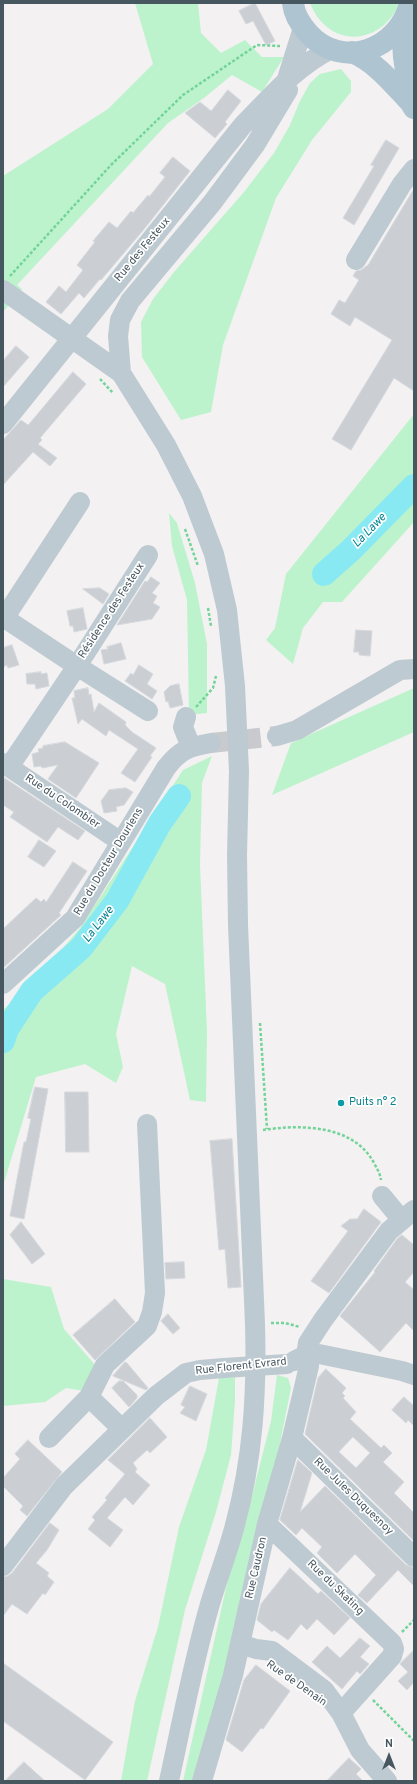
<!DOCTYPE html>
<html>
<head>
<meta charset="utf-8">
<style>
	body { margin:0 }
	#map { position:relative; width:417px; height:1784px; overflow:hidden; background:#f3f1f1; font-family:Overpass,sans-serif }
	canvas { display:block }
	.frame { position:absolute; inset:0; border:4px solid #475760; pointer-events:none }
	.north { position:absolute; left:369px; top:1736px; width:40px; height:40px; -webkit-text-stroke:3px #fff; paint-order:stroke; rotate:0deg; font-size:11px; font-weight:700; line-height:16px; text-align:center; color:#475760 }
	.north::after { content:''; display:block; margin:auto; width:14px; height:18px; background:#475760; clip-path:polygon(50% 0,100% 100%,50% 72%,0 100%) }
</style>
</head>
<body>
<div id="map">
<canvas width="417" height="1784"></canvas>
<div class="frame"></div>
<div class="north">N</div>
</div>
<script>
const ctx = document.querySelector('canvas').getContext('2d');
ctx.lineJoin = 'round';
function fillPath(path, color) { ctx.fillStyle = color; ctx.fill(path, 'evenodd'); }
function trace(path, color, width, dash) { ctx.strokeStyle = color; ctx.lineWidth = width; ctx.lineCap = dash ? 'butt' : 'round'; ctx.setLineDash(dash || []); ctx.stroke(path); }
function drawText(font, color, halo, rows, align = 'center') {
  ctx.font = font + ' Overpass,sans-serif'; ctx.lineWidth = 3.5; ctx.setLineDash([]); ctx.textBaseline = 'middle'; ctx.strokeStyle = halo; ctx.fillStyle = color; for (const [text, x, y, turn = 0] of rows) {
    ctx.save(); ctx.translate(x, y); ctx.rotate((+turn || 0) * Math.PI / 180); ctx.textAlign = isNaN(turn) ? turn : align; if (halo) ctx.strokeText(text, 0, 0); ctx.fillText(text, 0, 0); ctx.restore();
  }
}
const green = new Path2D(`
	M 135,3 L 198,3 L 201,33 L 221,53 L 245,40 L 262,57 L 284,57 L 262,92 L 232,75 L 204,98 L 168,123 L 17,285 L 22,289 L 3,312 L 3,176 L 108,109 L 153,64 Z
	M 310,3 L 398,3 C 397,12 389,20 383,26 C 354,48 322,34 310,3 Z
	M 341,69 L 351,81 L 351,92 L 312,140 L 276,198 L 223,345 L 211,412 L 181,420 L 142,357 L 141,322 L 153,299 L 174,272 L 244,192 L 274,153 L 290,125 L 300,101 L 310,83 L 320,74 Z
	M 414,414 L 414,522 L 342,602 L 323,602 L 303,628 L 293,664 L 266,640 L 275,628 L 286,574 Z
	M 169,513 L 177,523 L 195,583 L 207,644 L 207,713 L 189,715 L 187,600 L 172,546 Z
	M 414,688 L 414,732 L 272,795 L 291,743 Z
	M 212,756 L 202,783 L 200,865 L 207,1032 L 206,1102 L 190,1100 L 165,984 L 132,966 L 116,1034 L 123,1067 L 116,1083 L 85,1064 L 36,1077 L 3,1186 L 3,1010 L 42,973 L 80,928 L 183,770 Z
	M 3,1279 L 51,1287 L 64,1329 L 103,1374 L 85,1391 L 66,1388 L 45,1402 L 3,1406 Z
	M 277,1375 L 288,1378 L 291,1388 L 265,1519 L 196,1781 L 183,1781 L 230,1570 L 244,1527 L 271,1421 Z
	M 235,1377 L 235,1401 L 231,1455 L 216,1512 L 185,1610 L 147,1781 L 121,1781 L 135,1701 L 158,1627 L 179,1527 L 206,1450 L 219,1378 Z`);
const river = new Path2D(`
	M 324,574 L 351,550 L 414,486
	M 3,1041 L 7,1029 L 32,991 L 81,948 L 117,901 L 160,823 L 179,796`);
const building = new Path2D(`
	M 255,3 L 275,41 L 266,45 L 253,21 L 246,24 L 239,11 Z
	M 228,90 L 241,101 L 225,122 L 227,124 L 215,138 L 185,113 L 200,102 L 211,111 Z
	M 386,140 L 399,148 L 354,225 L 343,218 L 374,166 L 371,165 Z
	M 173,157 L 190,171 L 145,228 L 101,280 L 100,279 L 84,298 L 79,293 L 61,314 L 46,302 L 59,286 L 66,292 L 83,270 L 77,265 L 95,242 L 93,241 L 109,222 L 117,228 L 131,211 L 133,213 L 148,195 L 149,197 L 165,177 L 160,173 Z
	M 414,189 L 414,391 L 394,378 L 351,450 L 332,439 L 392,340 L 355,317 L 350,326 L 331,314 L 339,300 L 345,303 L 359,280 L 353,276 L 356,271 L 361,270 L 368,265 Z
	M 16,346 L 29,357 L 3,387 L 3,361 Z
	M 73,372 L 86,384 L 40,438 L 42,440 L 38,444 L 57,458 L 50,466 L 33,452 L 3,485 L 3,440 L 21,420 L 28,425 Z
	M 151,577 L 160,583 L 152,593 L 157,596 L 153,603 L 160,607 L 152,619 L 117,625 L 145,581 L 147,582 Z
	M 100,588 L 109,594 L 103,604 L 83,589 Z
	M 83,608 L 87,629 L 74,632 L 73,626 L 70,626 L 67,611 Z
	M 356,630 L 372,631 L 370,656 L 359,655 L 359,652 L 354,652 Z
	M 121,643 L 126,659 L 104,664 L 101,650 L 108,649 L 107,647 Z
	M 12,645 L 19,665 L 8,668 L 7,665 L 3,667 L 3,648 Z
	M 139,665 L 153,674 L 147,684 L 157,691 L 152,699 L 125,681 L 131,673 L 133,675 Z
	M 41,672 L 41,674 L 47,673 L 49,686 L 36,689 L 35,684 L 27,684 L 26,674 Z
	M 179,684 L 183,705 L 170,708 L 168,701 L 166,702 L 164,692 L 170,686 Z
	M 88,688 L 89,695 L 91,694 L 94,712 L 99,703 L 126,722 L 125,725 L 132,732 L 156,748 L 150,756 L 152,757 L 135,782 L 121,773 L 138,749 L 109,730 L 106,736 L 82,719 L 78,724 L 72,698 L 75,698 L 74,691 Z
	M 65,742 L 99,763 L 76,798 L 48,779 L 58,765 L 42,768 L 41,766 L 34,767 L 32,754 L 39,752 L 38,749 L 43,748 L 43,746 Z
	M 3,777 L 85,831 L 78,840 L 58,827 L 47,842 L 10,817 L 14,812 L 3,805 Z
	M 126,788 L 133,792 L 124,805 L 116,807 L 117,811 L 104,813 L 101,801 L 109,790 Z
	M 39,840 L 56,851 L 44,867 L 28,857 Z
	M 73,862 L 87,871 L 59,913 L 61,915 L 3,968 L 3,929 L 36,898 L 41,902 L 44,899 L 46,902 Z
	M 35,1087 L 48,1089 L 24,1219 L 10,1216 L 24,1142 L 26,1142 L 31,1119 L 28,1118 Z
	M 65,1092 L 88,1092 L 89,1152 L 66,1152 Z
	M 232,1139 L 241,1287 L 228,1288 L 225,1249 L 219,1250 L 210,1141 Z
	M 364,1209 L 381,1222 L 329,1293 L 311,1281 L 348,1231 L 341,1226 L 350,1219 L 357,1219 Z
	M 21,1222 L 45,1254 L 32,1264 L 10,1235 Z
	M 402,1235 L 414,1245 L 414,1272 L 405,1282 L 414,1290 L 414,1331 L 406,1323 L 380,1352 L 340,1316 L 375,1272 L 374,1271 L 397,1239 Z
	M 184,1262 L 185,1278 L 166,1279 L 165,1263 Z
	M 115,1299 L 135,1322 L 95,1360 L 73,1335 Z
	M 168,1314 L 180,1328 L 173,1334 L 161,1321 Z
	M 125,1362 L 127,1363 L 148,1388 L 146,1390 L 113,1376 Z
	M 326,1369 L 346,1388 L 342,1393 L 345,1396 L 343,1398 L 356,1412 L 350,1419 L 381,1448 L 384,1445 L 392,1453 L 383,1462 L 404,1482 L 394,1493 L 414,1513 L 414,1541 L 305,1434 L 318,1378 ZM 353,1437 L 370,1453 L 356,1468 L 339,1452 Z
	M 119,1381 L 123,1381 L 137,1395 L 137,1398 L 129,1407 L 112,1388 Z
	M 190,1386 L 207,1394 L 196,1421 L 180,1413 L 185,1407 L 181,1405 Z
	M 404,1397 L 414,1406 L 414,1426 L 408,1420 L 406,1423 L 392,1410 Z
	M 150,1418 L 167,1437 L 150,1453 L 147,1450 L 133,1463 L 137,1469 L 135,1472 L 150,1485 L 133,1505 L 125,1497 L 107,1518 L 123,1530 L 110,1547 L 88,1529 L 95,1520 L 92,1517 L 107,1500 L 105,1498 L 125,1474 L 108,1460 Z
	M 28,1440 L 62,1472 L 27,1516 L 20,1510 L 23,1506 L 3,1486 L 3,1478 L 20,1459 L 15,1454 Z
	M 298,1460 L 312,1473 L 300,1512 L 325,1486 L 406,1565 L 414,1568 L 414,1586 L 398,1570 L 367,1603 L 358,1595 L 376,1575 L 355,1554 L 337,1573 L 317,1553 L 322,1547 L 302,1528 L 296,1535 L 280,1520 Z
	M 50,1523 L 59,1530 L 47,1550 L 36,1563 L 49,1573 L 47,1576 L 54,1582 L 45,1595 L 43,1593 L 27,1614 L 12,1604 L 3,1616 L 3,1577 L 8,1576 L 12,1573 Z
	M 290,1568 L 318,1594 L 321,1591 L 350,1618 L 334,1635 L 317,1619 L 307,1630 L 301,1624 L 288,1640 L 274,1630 L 272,1632 L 257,1620 L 261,1604 Z
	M 360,1638 L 370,1646 L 360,1657 L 369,1664 L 360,1674 L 357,1671 L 342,1689 L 312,1662 L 327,1646 L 340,1658 Z
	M 414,1650 L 414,1682 L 407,1690 L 398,1681 L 408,1672 L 400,1664 Z
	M 3,1663 L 113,1742 L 85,1780 L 3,1721 Z
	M 256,1665 L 290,1691 L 263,1729 L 261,1728 L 242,1752 L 226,1740 L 244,1680 Z
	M 349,1758 L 361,1769 L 356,1774 L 363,1781 L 327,1781 Z
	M 24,1762 L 45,1781 L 5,1781 Z`);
const minorTunnel = new Path2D(`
	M 211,743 L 277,736`);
const path = new Path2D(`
	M 10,276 L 111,165 L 183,95 L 257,45 L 280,46
	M 100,379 L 113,393
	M 185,529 L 198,566
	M 208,608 L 211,626
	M 196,707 L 213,688 L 216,676
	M 260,1023 L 267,1129
	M 263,1130 C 301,1124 354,1125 374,1163 C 377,1169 380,1173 381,1180
	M 271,1323 L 285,1323 L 300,1327
	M 402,1632 L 414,1620
	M 373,1700 L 414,1741`);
const minor = new Path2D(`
	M 287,79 L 303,28
	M 356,260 L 402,184 L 414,169
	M 3,290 L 121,373 L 166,445 L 192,496 L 214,554 L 227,610 L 235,686 L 239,771 L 237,855 L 238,925 L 255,1324 C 257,1394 253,1458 235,1525 C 228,1552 218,1577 210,1604 C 193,1662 182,1722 169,1781
	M 121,373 L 118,336 L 120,320 L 130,301 L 212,203 L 255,145 L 288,90
	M 3,424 L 243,125 C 272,96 294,68 331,49
	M 3,617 L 77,666 L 148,711
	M 3,620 L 80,502
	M 186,717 L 183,727 L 191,747
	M 277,736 L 297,730 L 400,670 L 414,669
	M 3,763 L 121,842
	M 9,767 L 77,666 L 148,555
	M 3,984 L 75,918 L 166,768 C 180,750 188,747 211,743
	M 382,1196 L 401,1219
	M 294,1361 L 306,1355 L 319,1354 L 402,1371 L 414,1375
	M 89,1397 L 105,1365 L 147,1326 L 152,1312 L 155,1293 L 147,1124
	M 49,1438 L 89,1397 L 122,1429
	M 292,1438 L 414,1557
	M 267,1524 L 392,1643 L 394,1649 L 392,1656 L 341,1713
	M 3,1566 L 64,1486 L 156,1396 L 186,1373 L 200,1370 L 224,1368
	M 240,1644 L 256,1649 L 272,1651 L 324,1690 L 341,1713 L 360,1750 L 387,1781
	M 202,1781 L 233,1675 L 267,1524 L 292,1438 L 309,1366 L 306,1355 L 308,1343 L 323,1320 L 389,1231 L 414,1210`);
const major = new Path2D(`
	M 293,3 C 294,14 300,24 308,33 C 342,71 399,50 410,3
	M 402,25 L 404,57 L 411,103 L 414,108
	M 352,52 C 377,63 393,84 411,103`);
const minorBridge = new Path2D(`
	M 224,1368 L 287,1364`);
const markers = [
	[341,1103,4,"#0f9aa8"]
];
const streetNames = [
	["Rue des Festeux",143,250,-50],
	["Résidence des Festeux",112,611,-57],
	["Rue du Colombier",62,802,34],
	["Rue du Docteur Dourlens",109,862,-59],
	["Rue Florent Evrard",241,1367,-6],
	["Rue Jules Duquesnoy",353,1497,44],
	["Rue Caudron",257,1568,-77],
	["Rue du Skating",335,1588,44],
	["Rue de Denain",296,1684,35]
];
const cultureNames = [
	["Puits n° 2",349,1103]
];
const waterNames = [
	["La Lawe",370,531,-46],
	["La Lawe",99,925,-52]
];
fillPath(green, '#bdf3cc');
trace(river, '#88e9f3', 24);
fillPath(building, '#cbcfd4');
trace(building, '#d5d8dd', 1);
trace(minorTunnel, '#c8cacd', 20, [20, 10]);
trace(path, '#73d499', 2.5, [3, 2]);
trace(minor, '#becad1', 20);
trace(major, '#afc4d1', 22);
trace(minorBridge, '#becad1', 20);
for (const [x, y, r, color] of markers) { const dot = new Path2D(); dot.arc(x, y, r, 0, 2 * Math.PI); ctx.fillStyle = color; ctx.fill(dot); trace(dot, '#fff', 1.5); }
drawText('11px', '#475760', '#fff', streetNames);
drawText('11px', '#0d838f', '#fff', cultureNames, 'left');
drawText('italic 12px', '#06828f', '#fff', waterNames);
</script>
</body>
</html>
